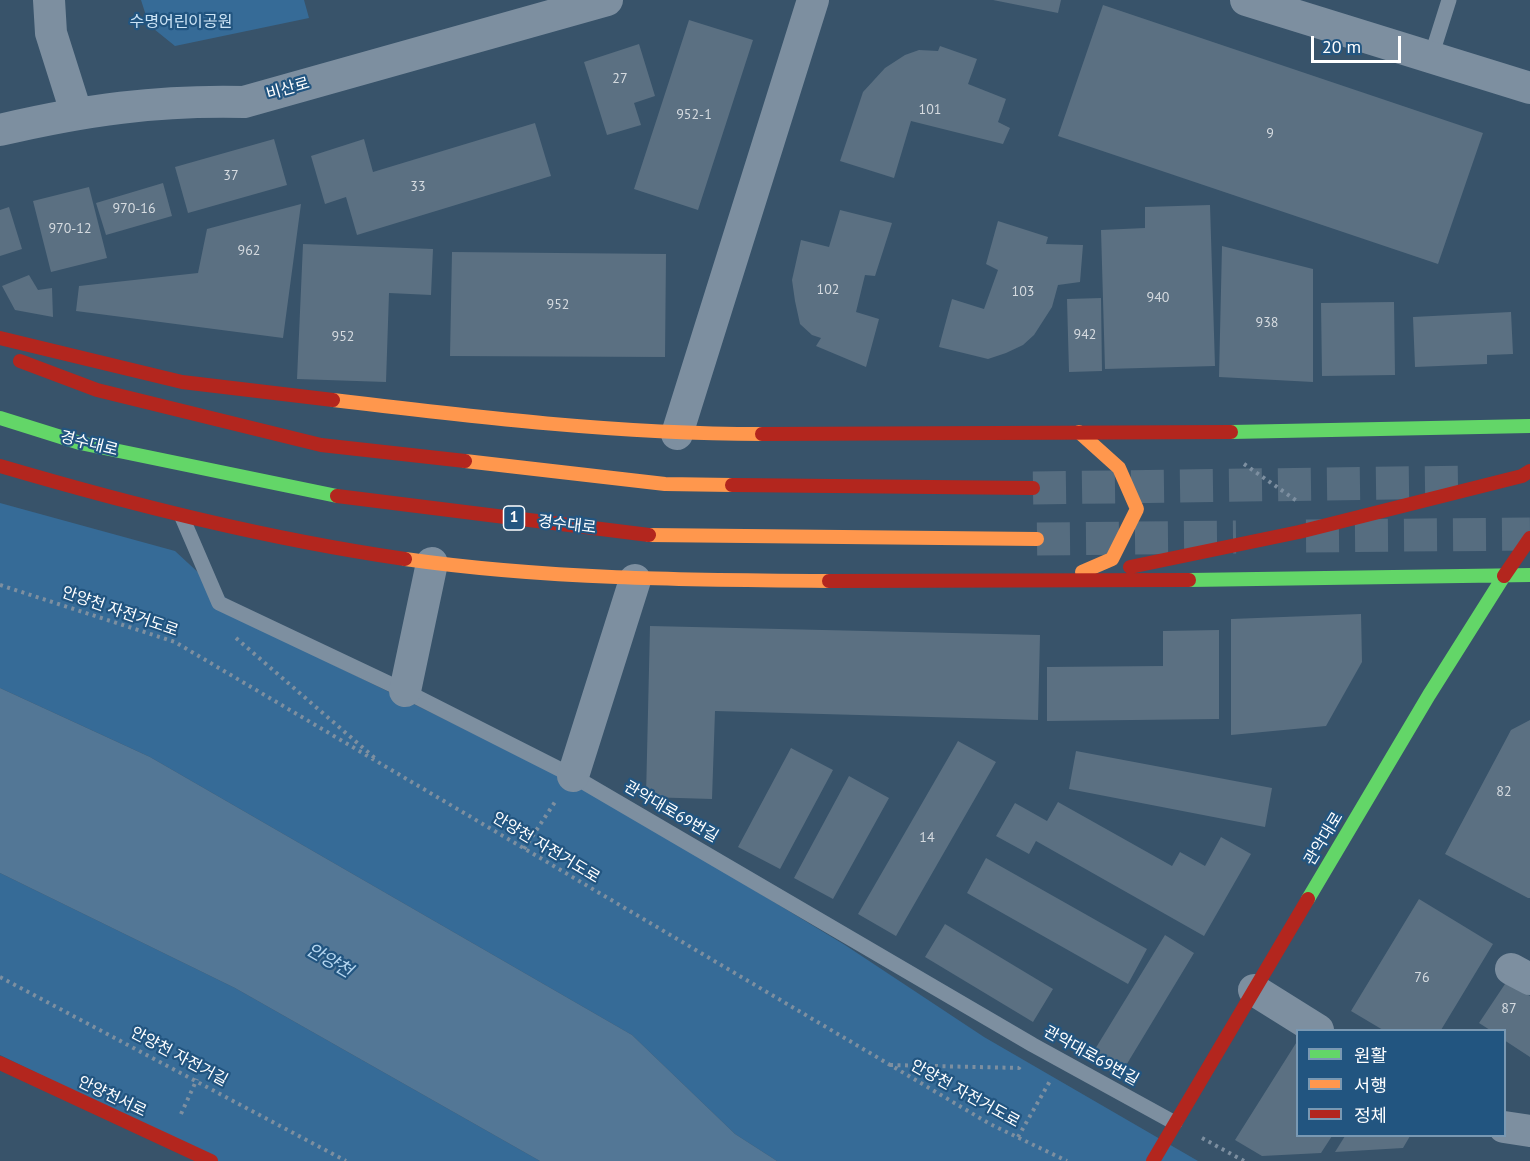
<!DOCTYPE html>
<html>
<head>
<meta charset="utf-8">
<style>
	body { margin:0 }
	#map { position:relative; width:1530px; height:1161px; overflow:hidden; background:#38536a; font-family:"PT Sans","Noto Sans KR",sans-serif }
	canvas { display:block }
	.legend { position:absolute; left:1296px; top:1029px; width:210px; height:108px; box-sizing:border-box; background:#225580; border:2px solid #7a99b3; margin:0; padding:8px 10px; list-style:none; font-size:18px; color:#fff }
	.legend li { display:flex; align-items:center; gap:12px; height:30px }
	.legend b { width:30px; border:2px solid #7a99b3 }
	.scale { position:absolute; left:1311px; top:36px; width:90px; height:27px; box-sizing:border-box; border:3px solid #fff; border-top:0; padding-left:8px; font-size:18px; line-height:21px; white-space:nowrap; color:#fff; -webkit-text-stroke:4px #225580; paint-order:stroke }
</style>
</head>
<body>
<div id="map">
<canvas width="1530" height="1161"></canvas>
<ul class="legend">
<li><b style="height:8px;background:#63d668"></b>원활</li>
<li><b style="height:8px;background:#ff974d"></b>서행</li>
<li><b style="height:8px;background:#b3261e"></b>정체</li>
</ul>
<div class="scale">20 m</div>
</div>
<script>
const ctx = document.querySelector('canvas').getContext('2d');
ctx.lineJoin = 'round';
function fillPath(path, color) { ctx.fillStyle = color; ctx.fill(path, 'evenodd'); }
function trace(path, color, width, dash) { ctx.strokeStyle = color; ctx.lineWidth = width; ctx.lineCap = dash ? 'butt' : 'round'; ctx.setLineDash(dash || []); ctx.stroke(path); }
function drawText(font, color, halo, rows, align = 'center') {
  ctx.font = font + ' "PT Sans","Noto Sans KR",sans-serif'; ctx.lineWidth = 4.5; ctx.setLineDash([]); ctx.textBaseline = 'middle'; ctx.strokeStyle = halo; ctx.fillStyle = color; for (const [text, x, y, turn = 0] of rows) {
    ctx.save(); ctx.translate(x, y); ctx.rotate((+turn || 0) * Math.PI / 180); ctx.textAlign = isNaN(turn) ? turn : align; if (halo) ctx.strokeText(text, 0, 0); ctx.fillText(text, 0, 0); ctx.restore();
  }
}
const green = new Path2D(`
	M 141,0 L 304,0 L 309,18 L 175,46 L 149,25 Z
	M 0,503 L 175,551 L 228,600 L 330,663 L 587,789 L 845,945 L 984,1037 L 1198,1161 L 777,1161 L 735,1134 L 632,1035 L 150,757 L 0,688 Z
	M 0,873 L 235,988 L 540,1161 L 217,1161 L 0,1055 Z`);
const water = new Path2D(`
	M 0,688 L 150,757 L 632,1035 L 735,1134 L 777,1161 L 540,1161 L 235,988 L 0,873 Z`);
const building = new Path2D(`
	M 993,0 L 1061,0 L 1058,13 Z
	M 1103,5 L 1483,133 L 1438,264 L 1058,136 Z
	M 689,20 L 753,40 L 698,210 L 634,189 Z
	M 639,44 L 655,96 L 634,103 L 641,125 L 607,135 L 584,62 Z
	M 940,46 L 977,59 L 968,84 L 1006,99 L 998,122 L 1010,128 L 1003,144 L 911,121 L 894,178 L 840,161 L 863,92 L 885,68 L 905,55 L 919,50 L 938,51 Z
	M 535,123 L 551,176 L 357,235 L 346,197 L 325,204 L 311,156 L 364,139 L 373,172 Z
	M 274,139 L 287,185 L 188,213 L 175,167 Z
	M 163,183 L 172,216 L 106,235 L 96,203 Z
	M 89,187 L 107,258 L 51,272 L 33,201 Z
	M 301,204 L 283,338 L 76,311 L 79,286 L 198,273 L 207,229 Z
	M 1210,205 L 1215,366 L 1105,369 L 1101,230 L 1145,228 L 1145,207 Z
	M 9,207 L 22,249 L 0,256 L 0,210 Z
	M 840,210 L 892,223 L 875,276 L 865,275 L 856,312 L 879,319 L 866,367 L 816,346 L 821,338 L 812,335 L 800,324 L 795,301 L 792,280 L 801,240 L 829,247 Z
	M 998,221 L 1048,237 L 1046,244 L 1083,245 L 1080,282 L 1058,285 L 1052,307 L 1034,335 L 1023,345 L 1006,353 L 988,359 L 939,347 L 952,299 L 984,309 L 998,270 L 986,264 Z
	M 303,244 L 433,249 L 431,295 L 389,293 L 386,382 L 297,379 Z
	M 1222,246 L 1313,269 L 1313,382 L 1219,377 Z
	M 452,252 L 666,254 L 665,357 L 450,356 Z
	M 29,275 L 38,290 L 52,288 L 53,317 L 15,310 L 2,286 Z
	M 1101,298 L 1102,371 L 1069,372 L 1067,299 Z
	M 1394,302 L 1395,375 L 1322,376 L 1321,303 Z
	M 1511,312 L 1513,354 L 1487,355 L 1487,364 L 1415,367 L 1413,317 Z
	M 1361,614 L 1362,662 L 1326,726 L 1231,735 L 1231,619 Z
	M 650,626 L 1040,635 L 1038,720 L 715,711 L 712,799 L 646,797 Z
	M 1219,630 L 1219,719 L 1047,721 L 1047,667 L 1163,666 L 1163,631 Z
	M 1530,720 L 1530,898 L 1528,898 L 1445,854 L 1511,730 Z
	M 958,741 L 996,762 L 896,936 L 858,914 Z
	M 791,748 L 833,770 L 780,869 L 738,847 Z
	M 1076,751 L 1272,788 L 1265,827 L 1069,789 Z
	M 849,776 L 889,798 L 833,899 L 794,878 Z
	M 1058,802 L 1172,866 L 1180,852 L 1205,866 L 1221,837 L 1251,854 L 1204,936 L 1036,841 L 1029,854 L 996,836 L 1015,803 L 1047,821 Z
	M 986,858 L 1147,949 L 1128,984 L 967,893 Z
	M 1419,899 L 1493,944 L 1441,1030 L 1383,1030 L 1351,1011 Z
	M 945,924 L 1053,989 L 1033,1022 L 925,957 Z
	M 1165,935 L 1194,953 L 1119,1077 L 1089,1059 Z
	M 1507,981 L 1530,996 L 1530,1057 L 1504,1040 L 1504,1030 L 1490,1030 L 1479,1023 Z
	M 1298,1040 L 1298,1136 L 1332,1136 L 1321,1153 L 1262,1156 L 1235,1140 Z
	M 1345,1136 L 1410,1136 L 1403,1148 L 1335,1152 Z`);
const primaryTunnel = new Path2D(`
	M 1033,488 L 1471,482
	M 1306,536 L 1530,534
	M 1037,539 L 1236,537`);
const path = new Path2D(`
	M 1244,464 L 1297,501
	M 0,585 L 175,642 L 990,1124 L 1067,1161
	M 236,638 L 376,759
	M 524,849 L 557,799
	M 0,977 L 346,1161
	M 890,1065 L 1019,1068 L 1022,1064
	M 181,1114 L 197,1079
	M 1018,1137 L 1050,1081
	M 1202,1138 L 1244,1161`);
const lane = new Path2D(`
	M 1431,57 L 1449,0
	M 182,517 L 219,603 L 405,691 L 573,776 L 1033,1045 L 1175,1123`);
const street = new Path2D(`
	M 49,0 L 51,33 L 76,112
	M 1246,0 L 1530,88
	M 0,130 C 85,110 157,100 244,102 L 607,0
	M 677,434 L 813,0
	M 405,691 L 432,563
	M 573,776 L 635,580
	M 1511,969 L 1530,979
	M 1254,990 L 1318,1030
	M 1504,1127 L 1530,1131`);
const fast = new Path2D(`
	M 0,418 L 80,443 L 337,496
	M 1231,432 L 1530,426
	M 1189,580 L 1530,575
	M 1308,899 L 1429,695 L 1504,576`);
const slow = new Path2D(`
	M 333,400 C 475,417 618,434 762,434
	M 1079,432 L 1119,468 L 1137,509 L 1112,559 L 1082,572
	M 465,461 L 665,484 L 732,485
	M 649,535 L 1037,539
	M 405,559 C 545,579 687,580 829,581`);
const jam = new Path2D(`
	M 0,338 L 182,382 L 333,400
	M 20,361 L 97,390 L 321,445 L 465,461
	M 762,434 L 1231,432
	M 0,466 C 133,505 267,539 405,559
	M 732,485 L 1033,488
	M 337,496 L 649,535
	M 1130,567 L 1299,532 L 1522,476 L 1530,471
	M 1504,576 L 1530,538
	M 829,581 L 1189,580
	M 0,1063 L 211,1161
	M 1153,1161 L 1308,899`);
const numberNames = [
	["27",620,79],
	["101",930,110],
	["952-1",694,115],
	["9",1270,134],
	["37",231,176],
	["33",418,187],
	["970-16",134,209],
	["970-12",70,229],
	["962",249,251],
	["102",828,290],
	["103",1023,292],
	["940",1158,298],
	["952",558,305],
	["938",1267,323],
	["942",1085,335],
	["952",343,337],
	["82",1504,792],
	["14",927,838],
	["76",1422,978],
	["87",1509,1009]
];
const shields = [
	[514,518,21]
];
const shieldNames = [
	["1",514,518]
];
const parkNames = [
	["수명어린이공원",181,22]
];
const streetNames = [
	["비산로",288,89,-16],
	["경수대로",89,444,14],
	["경수대로",567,525,7],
	["안양천 자전거도로",120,612,19],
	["관악대로69번길",671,812,30],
	["관악대로",1324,839,-59],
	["안양천 자전거도로",546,848,31],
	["관악대로69번길",1091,1056,29],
	["안양천 자전거길",179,1057,28],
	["안양천 자전거도로",965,1094,29],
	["안양천서로",112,1097,25]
];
const waterNames = [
	["안양천",329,961,30]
];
fillPath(green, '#366b97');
fillPath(water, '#537796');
fillPath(building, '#5b7082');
trace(primaryTunnel, '#566d80', 33, [33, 16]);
trace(path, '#7d8fa0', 4, [3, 4.5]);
trace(lane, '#7d8fa0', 15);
trace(street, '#7d8fa0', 32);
trace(fast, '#63d668', 14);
trace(slow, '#ff974d', 14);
trace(jam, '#b3261e', 14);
drawText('14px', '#d6dbe0', null, numberNames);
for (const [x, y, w] of shields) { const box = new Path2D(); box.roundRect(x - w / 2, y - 12, w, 24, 4.5); ctx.fillStyle = '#225580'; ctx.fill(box); trace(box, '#fff', 1.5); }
drawText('bold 15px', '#fff', null, shieldNames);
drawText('16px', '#cbe3f5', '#225580', parkNames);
drawText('16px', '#fff', '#225580', streetNames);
drawText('italic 18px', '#b3d5ef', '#225580', waterNames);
</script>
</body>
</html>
